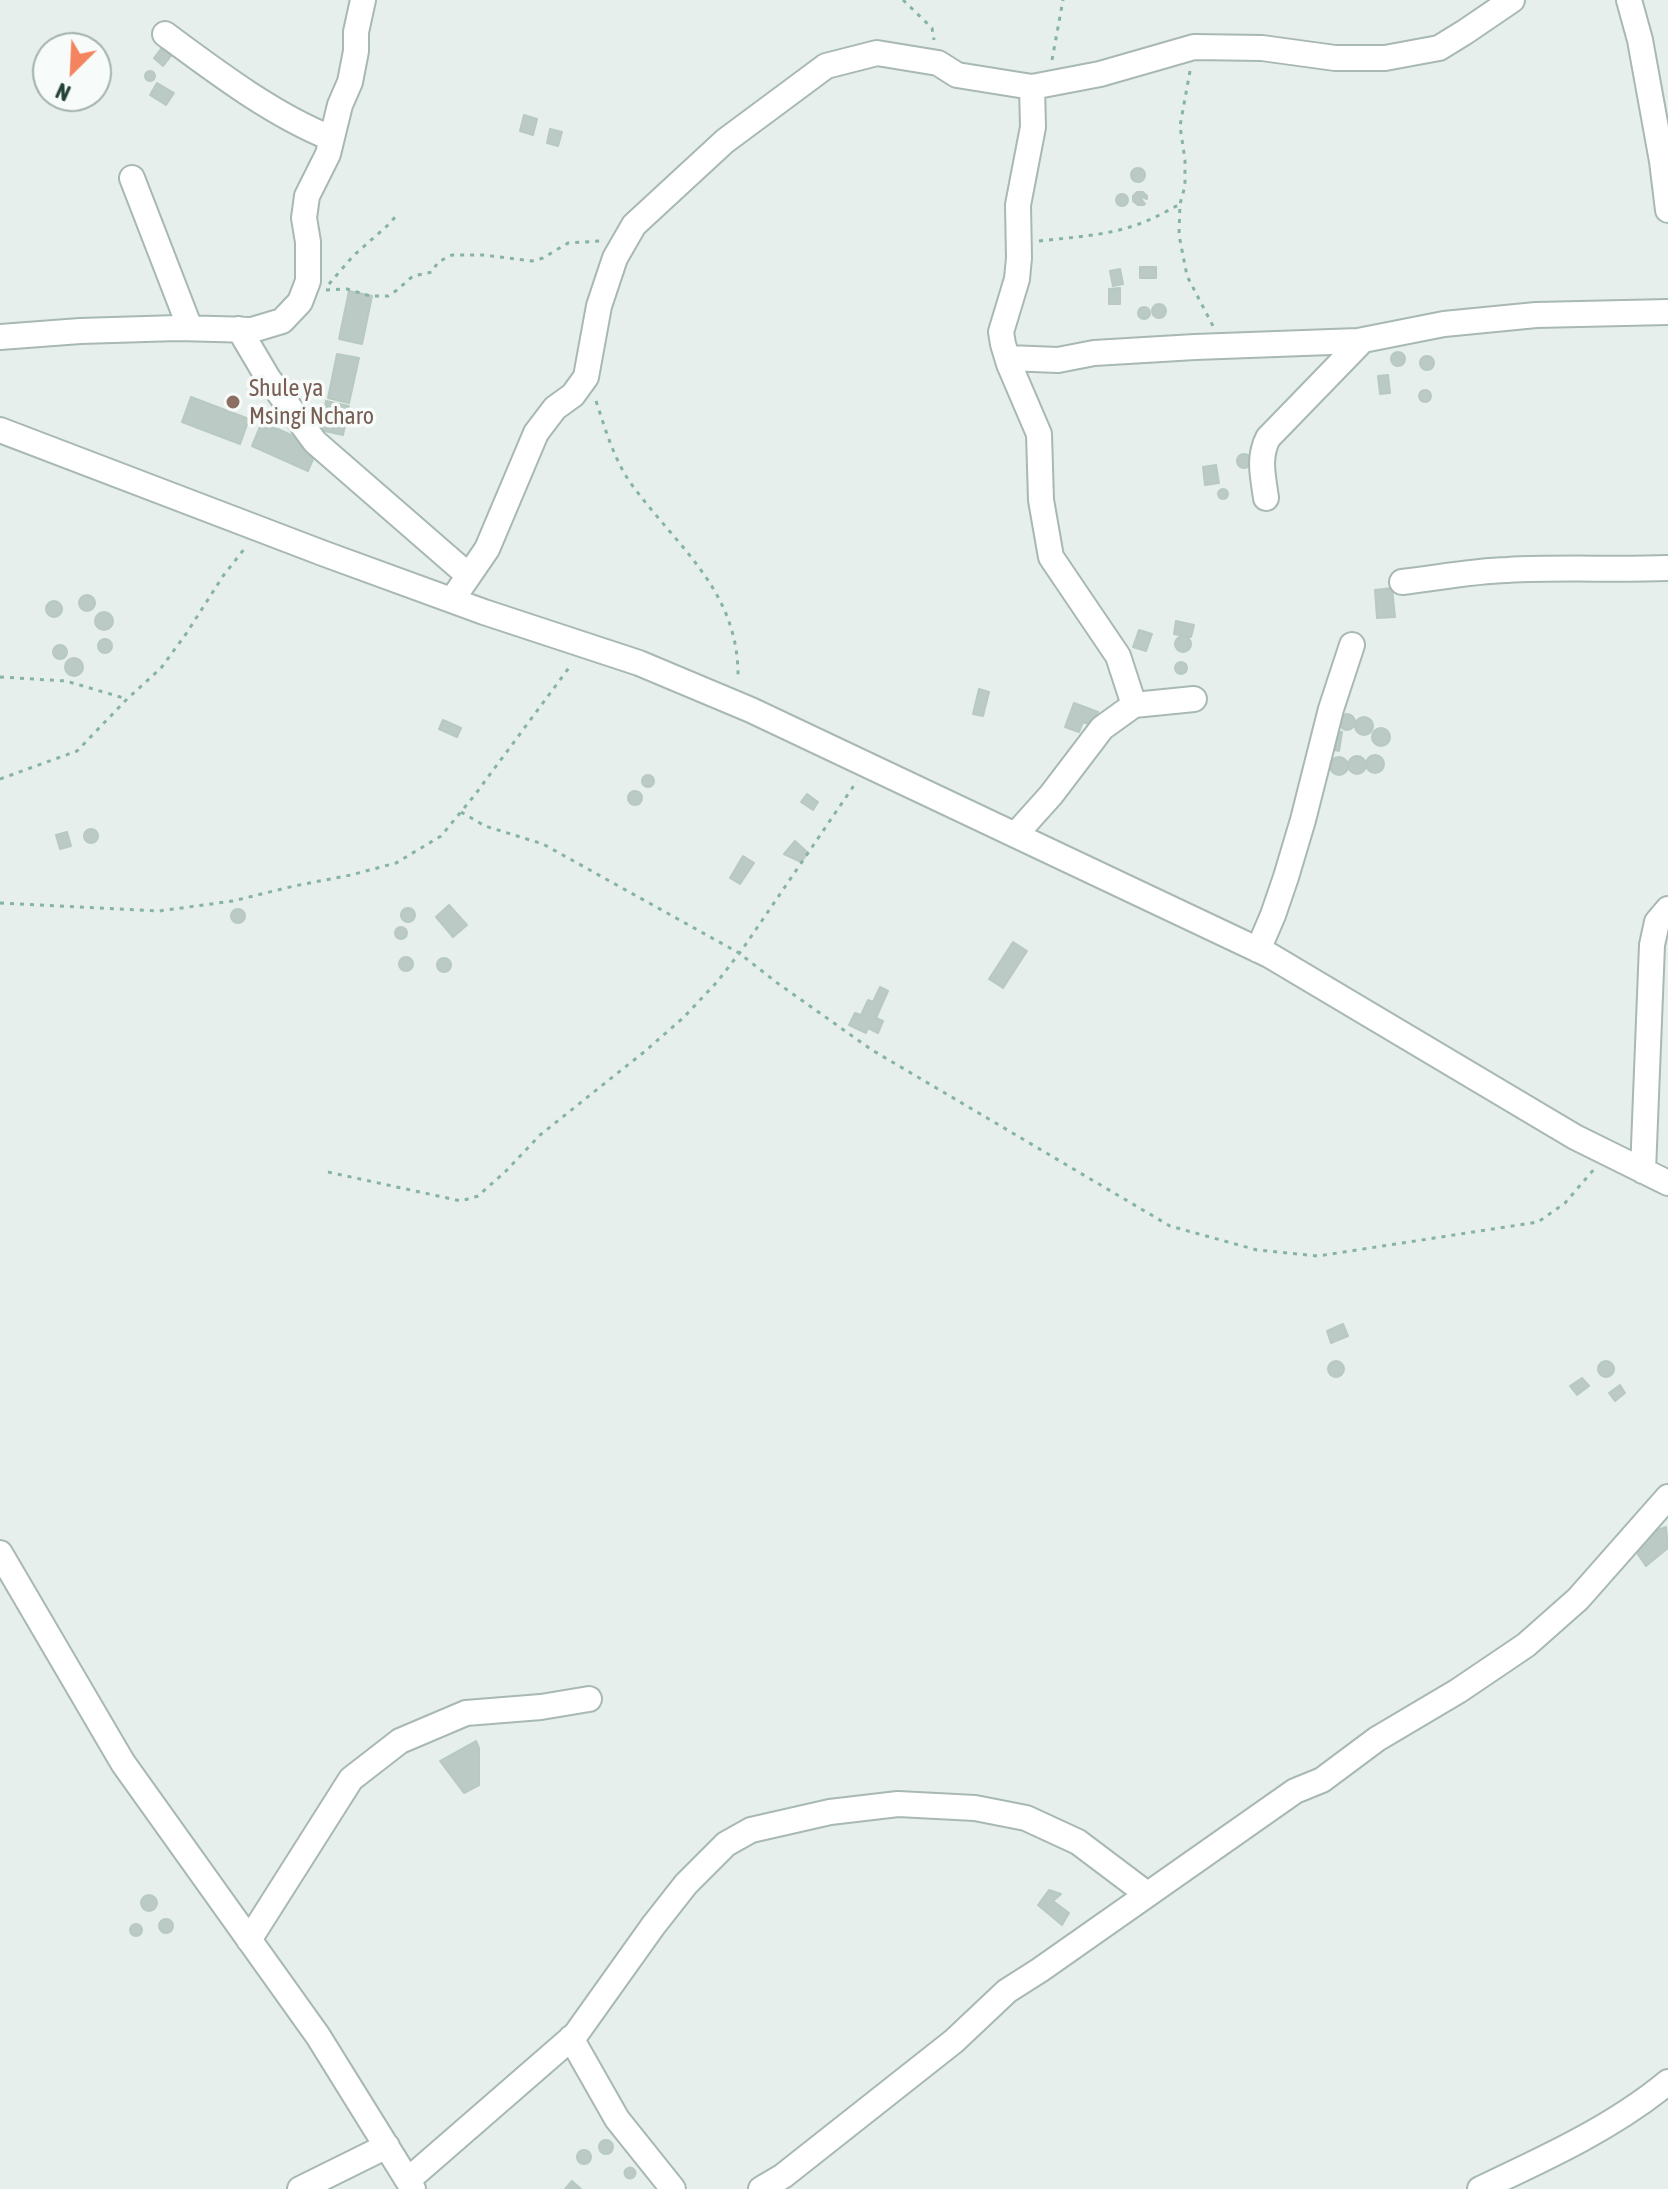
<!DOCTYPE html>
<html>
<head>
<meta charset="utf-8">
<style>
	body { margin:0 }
	#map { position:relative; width:1668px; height:2189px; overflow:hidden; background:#e6efeb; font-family:"Asap Condensed",sans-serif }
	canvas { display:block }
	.north { position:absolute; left:32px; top:32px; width:80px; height:80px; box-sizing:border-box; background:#f7fbf9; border:2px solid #a3b1ad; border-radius:50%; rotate:204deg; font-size:22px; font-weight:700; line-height:32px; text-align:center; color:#24423a }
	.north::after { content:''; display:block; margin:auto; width:28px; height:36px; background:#f4845f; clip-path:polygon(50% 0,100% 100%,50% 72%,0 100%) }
</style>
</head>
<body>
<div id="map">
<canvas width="1668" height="2189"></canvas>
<div class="north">N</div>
</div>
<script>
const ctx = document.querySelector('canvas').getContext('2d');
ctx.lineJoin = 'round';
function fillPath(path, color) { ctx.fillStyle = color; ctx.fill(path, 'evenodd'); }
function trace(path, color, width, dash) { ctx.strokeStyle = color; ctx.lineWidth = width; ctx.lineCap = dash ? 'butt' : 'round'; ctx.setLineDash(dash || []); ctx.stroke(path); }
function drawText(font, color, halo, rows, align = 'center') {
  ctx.font = font + ' "Asap Condensed",sans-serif'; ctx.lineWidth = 7; ctx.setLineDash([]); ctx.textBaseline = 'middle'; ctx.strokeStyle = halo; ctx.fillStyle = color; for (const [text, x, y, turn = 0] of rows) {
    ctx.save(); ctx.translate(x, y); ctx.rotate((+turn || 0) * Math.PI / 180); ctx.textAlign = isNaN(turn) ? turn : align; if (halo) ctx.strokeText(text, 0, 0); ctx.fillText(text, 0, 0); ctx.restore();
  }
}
const building = new Path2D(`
	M 164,45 L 174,52 L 163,66 L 154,58 Z
	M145 76a5 5 0 1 1 10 0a5 5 0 1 1-10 0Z
	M 157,83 L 174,93 L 166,105 L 150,95 Z
	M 524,115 L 537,119 L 533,135 L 520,131 Z
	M 550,129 L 562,132 L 558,146 L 547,143 Z
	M1131 175a7 7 0 1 1 14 0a7 7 0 1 1-14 0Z
	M 1137,192 L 1143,192 L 1147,196 L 1147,199 L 1139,196 L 1145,204 L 1143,205 L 1138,205 L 1133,201 L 1133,196 Z
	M1116 200a6 6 0 1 1 12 0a6 6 0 1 1-12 0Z
	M 1140,267 L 1156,267 L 1156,278 L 1140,278 Z
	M 1120,269 L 1123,284 L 1113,286 L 1110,271 Z
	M 1120,288 L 1120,304 L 1109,304 L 1109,289 Z
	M 349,291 L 372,296 L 362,344 L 339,339 Z
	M1152 311a7 7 0 1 1 14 0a7 7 0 1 1-14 0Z
	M1138 313a6 6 0 1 1 12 0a6 6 0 1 1-12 0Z
	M1391 359a7 7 0 1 1 14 0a7 7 0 1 1-14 0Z
	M 337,354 L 359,358 L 349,403 L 328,398 Z
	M1420 363a7 7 0 1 1 14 0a7 7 0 1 1-14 0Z
	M 1388,375 L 1390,393 L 1380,394 L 1378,376 Z
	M1419 396a6 6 0 1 1 12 0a6 6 0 1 1-12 0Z
	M 191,397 L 249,419 L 240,444 L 182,422 Z
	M 326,401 L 349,406 L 343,435 L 320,430 Z
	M 262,422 L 318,447 L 308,471 L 252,446 Z
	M1237 461a7 7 0 1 1 14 0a7 7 0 1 1-14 0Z
	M 1216,465 L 1219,483 L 1205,485 L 1203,467 Z
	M1218 494a5 5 0 1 1 10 0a5 5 0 1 1-10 0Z
	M 1392,588 L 1395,617 L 1377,618 L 1375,590 Z
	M79 603a8 8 0 1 1 16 0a8 8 0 1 1-16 0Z
	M46 609a8 8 0 1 1 16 0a8 8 0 1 1-16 0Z
	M95 621a9 9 0 1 1 18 0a9 9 0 1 1-18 0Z
	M 1176,621 L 1194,625 L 1191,637 L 1174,634 Z
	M 1139,630 L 1152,634 L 1146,651 L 1133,647 Z
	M1175 644a8 8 0 1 1 16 0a8 8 0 1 1-16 0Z
	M98 646a7 7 0 1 1 14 0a7 7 0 1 1-14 0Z
	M53 652a7 7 0 1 1 14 0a7 7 0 1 1-14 0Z
	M65 667a9 9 0 1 1 18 0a9 9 0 1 1-18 0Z
	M1175 668a6 6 0 1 1 12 0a6 6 0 1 1-12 0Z
	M 979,689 L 989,692 L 983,716 L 973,714 Z
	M 1074,703 L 1098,712 L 1093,726 L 1083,722 L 1079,732 L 1065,727 Z
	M1339 722a8 8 0 1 1 16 0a8 8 0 1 1-16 0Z
	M1355 726a9 9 0 1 1 18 0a9 9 0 1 1-18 0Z
	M 443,720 L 461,728 L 457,737 L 439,729 Z
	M1372 737a9 9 0 1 1 18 0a9 9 0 1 1-18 0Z
	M 1325,729 L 1342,732 L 1339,751 L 1322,747 Z
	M1366 764a9 9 0 1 1 18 0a9 9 0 1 1-18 0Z
	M1348 765a9 9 0 1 1 18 0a9 9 0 1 1-18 0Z
	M1330 766a9 9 0 1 1 18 0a9 9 0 1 1-18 0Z
	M642 781a6 6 0 1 1 12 0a6 6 0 1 1-12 0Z
	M628 798a7 7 0 1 1 14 0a7 7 0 1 1-14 0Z
	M 807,794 L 818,802 L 813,810 L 801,802 Z
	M84 836a7 7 0 1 1 14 0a7 7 0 1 1-14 0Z
	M 67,832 L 71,846 L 60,849 L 56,835 Z
	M 795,841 L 808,853 L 801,862 L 784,854 Z
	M 743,856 L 754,863 L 740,884 L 730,878 Z
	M 449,905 L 467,925 L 453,937 L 436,917 Z
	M401 915a7 7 0 1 1 14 0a7 7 0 1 1-14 0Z
	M231 916a7 7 0 1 1 14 0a7 7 0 1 1-14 0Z
	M395 933a6 6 0 1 1 12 0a6 6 0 1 1-12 0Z
	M 1013,942 L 1027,951 L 1003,988 L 989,979 Z
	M399 964a7 7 0 1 1 14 0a7 7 0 1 1-14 0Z
	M437 965a7 7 0 1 1 14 0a7 7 0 1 1-14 0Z
	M 880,987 L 888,991 L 876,1018 L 883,1021 L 878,1033 L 868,1028 L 866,1033 L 849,1025 L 855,1013 L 861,1015 L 868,1000 L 873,1002 Z
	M 1343,1324 L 1348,1336 L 1331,1343 L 1327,1331 Z
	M1598 1369a8 8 0 1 1 16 0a8 8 0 1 1-16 0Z
	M1328 1369a8 8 0 1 1 16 0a8 8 0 1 1-16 0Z
	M 1582,1378 L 1589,1386 L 1577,1395 L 1570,1386 Z
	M 1620,1385 L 1625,1393 L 1615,1401 L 1609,1393 Z
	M 1666,1527 L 1668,1548 L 1646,1566 L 1635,1550 L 1646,1534 Z
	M 476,1741 L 479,1748 L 479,1785 L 464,1793 L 440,1761 Z
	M 1049,1890 L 1061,1894 L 1053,1901 L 1069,1913 L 1062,1925 L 1038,1905 Z
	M141 1903a8 8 0 1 1 16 0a8 8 0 1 1-16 0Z
	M159 1926a7 7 0 1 1 14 0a7 7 0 1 1-14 0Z
	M130 1930a6 6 0 1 1 12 0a6 6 0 1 1-12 0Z
	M599 2147a7 7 0 1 1 14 0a7 7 0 1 1-14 0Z
	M577 2157a7 7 0 1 1 14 0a7 7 0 1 1-14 0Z
	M624.5 2173a5.5 5.5 0 1 1 11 0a5.5 5.5 0 1 1-11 0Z
	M 572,2181 L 581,2189 L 565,2189 Z`);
const path = new Path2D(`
	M 903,0 L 932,28 L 934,40
	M 1052,60 L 1063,0
	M 1190,71 L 1180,126 L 1185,160 L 1185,186 L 1180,204 L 1179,235 L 1187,276 L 1213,326
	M 1039,241 C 1073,237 1106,236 1139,224 C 1153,219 1167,211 1180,204
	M 329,284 L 353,256 L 387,226 L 398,214
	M 326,290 L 347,289 L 370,296 L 388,296 L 397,290 L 413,276 L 432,272 L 438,262 L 452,255 L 483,255 L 532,261 L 543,258 L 568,243 L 601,241
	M 596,401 C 606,431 614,460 632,485 C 679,549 740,592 738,680
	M 0,677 L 66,681 L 127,699
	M 0,779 L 77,751 L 127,699 L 161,668 L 186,634 L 223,576 L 245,548
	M 461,812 L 485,826 L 543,844 L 739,953 L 776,982 L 872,1050 L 1170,1226 L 1257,1250 L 1318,1256 L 1538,1222 L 1565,1203 L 1595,1168
	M 0,903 L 159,911 L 233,901 L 294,886 L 351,875 L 396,863 L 441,836 L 474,796 L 571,665
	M 328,1172 L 461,1201 L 478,1196 L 506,1171 L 540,1135 L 644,1052 L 683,1018 L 717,982 L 744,947 L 857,781`);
const minor = new Path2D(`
	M 1629,0 L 1640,40 L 1662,161 L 1668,210
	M 165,34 C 215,71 273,115 331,138
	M 1032,87 L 1033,127 L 1018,205 L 1019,258 L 1017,279 L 1001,332 L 1003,344 L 1009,364 L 1039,434 L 1041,500 L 1051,557 L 1118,656 L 1134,705
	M 132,178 L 190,328
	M 239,329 L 268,378 L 315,442 L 468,575
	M 0,337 L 80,331 L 178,328 L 252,330 L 282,321 L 300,302 L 308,281 L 308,242 L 304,218 L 307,196 L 328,154 L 340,105 L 350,82 L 356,51 L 356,32 L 363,0
	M 1008,358 L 1058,360 L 1094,353 L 1195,347 L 1358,341 L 1444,324 L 1536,315 L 1668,312
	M 0,430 L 325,554 L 484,612 L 639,663 L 751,710 L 1269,955 L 1575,1137 L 1668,1183
	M 1266,498 C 1263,476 1258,458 1268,438 L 1363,340
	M 1402,582 C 1437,578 1472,571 1507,570 C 1561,567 1614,570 1668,568
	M 452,600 L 487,549 L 536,433 L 555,408 L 573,395 L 586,377 L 599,306 L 615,258 L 634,225 L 725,141 L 826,66 L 877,53 L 938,63 L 957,75 L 1032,87 L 1100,74 L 1194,47 L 1262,48 L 1335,58 L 1385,58 L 1439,48 L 1465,32 L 1512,0
	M 1016,834 L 1051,795 L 1102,728 L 1134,705 L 1194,699
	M 1258,950 L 1273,915 L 1286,877 L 1303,820 L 1331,709 L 1352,645
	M 1643,1171 L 1652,945 L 1657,922 L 1668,909
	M 0,1553 L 123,1763 L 318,2036 L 413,2189
	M 249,1940 L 351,1779 L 400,1741 L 466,1713 L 541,1707 L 589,1699
	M 571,2038 L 617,2119 L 673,2189
	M 408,2180 L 576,2034 L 653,1926 L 686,1884 L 726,1844 L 751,1830 L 830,1812 L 898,1804 L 975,1808 L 1026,1818 L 1078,1842 L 1147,1894
	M 300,2189 L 387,2146
	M 761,2189 L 783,2176 L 954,2041 L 1007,1991 L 1040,1970 L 1295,1791 L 1322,1780 L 1377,1739 L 1458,1691 L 1526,1645 L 1578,1599 L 1668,1497
	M 1480,2189 C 1544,2159 1614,2127 1668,2082`);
const markers = [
	[233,402,8,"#8d6e63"]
];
const educationNames = [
	["Shule ya",249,388],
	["Msingi Ncharo",249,416]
];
fillPath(building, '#bbcac4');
trace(building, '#b8c9c2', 2);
trace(minor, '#a8b8b2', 28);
trace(path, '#86b3a5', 3, [4, 6]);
trace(minor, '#fff', 24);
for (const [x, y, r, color] of markers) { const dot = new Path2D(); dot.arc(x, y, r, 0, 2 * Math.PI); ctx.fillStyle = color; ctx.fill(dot); trace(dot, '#f7fbf9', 3); }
drawText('24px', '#785e54', '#f7fbf9', educationNames, 'left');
</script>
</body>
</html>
